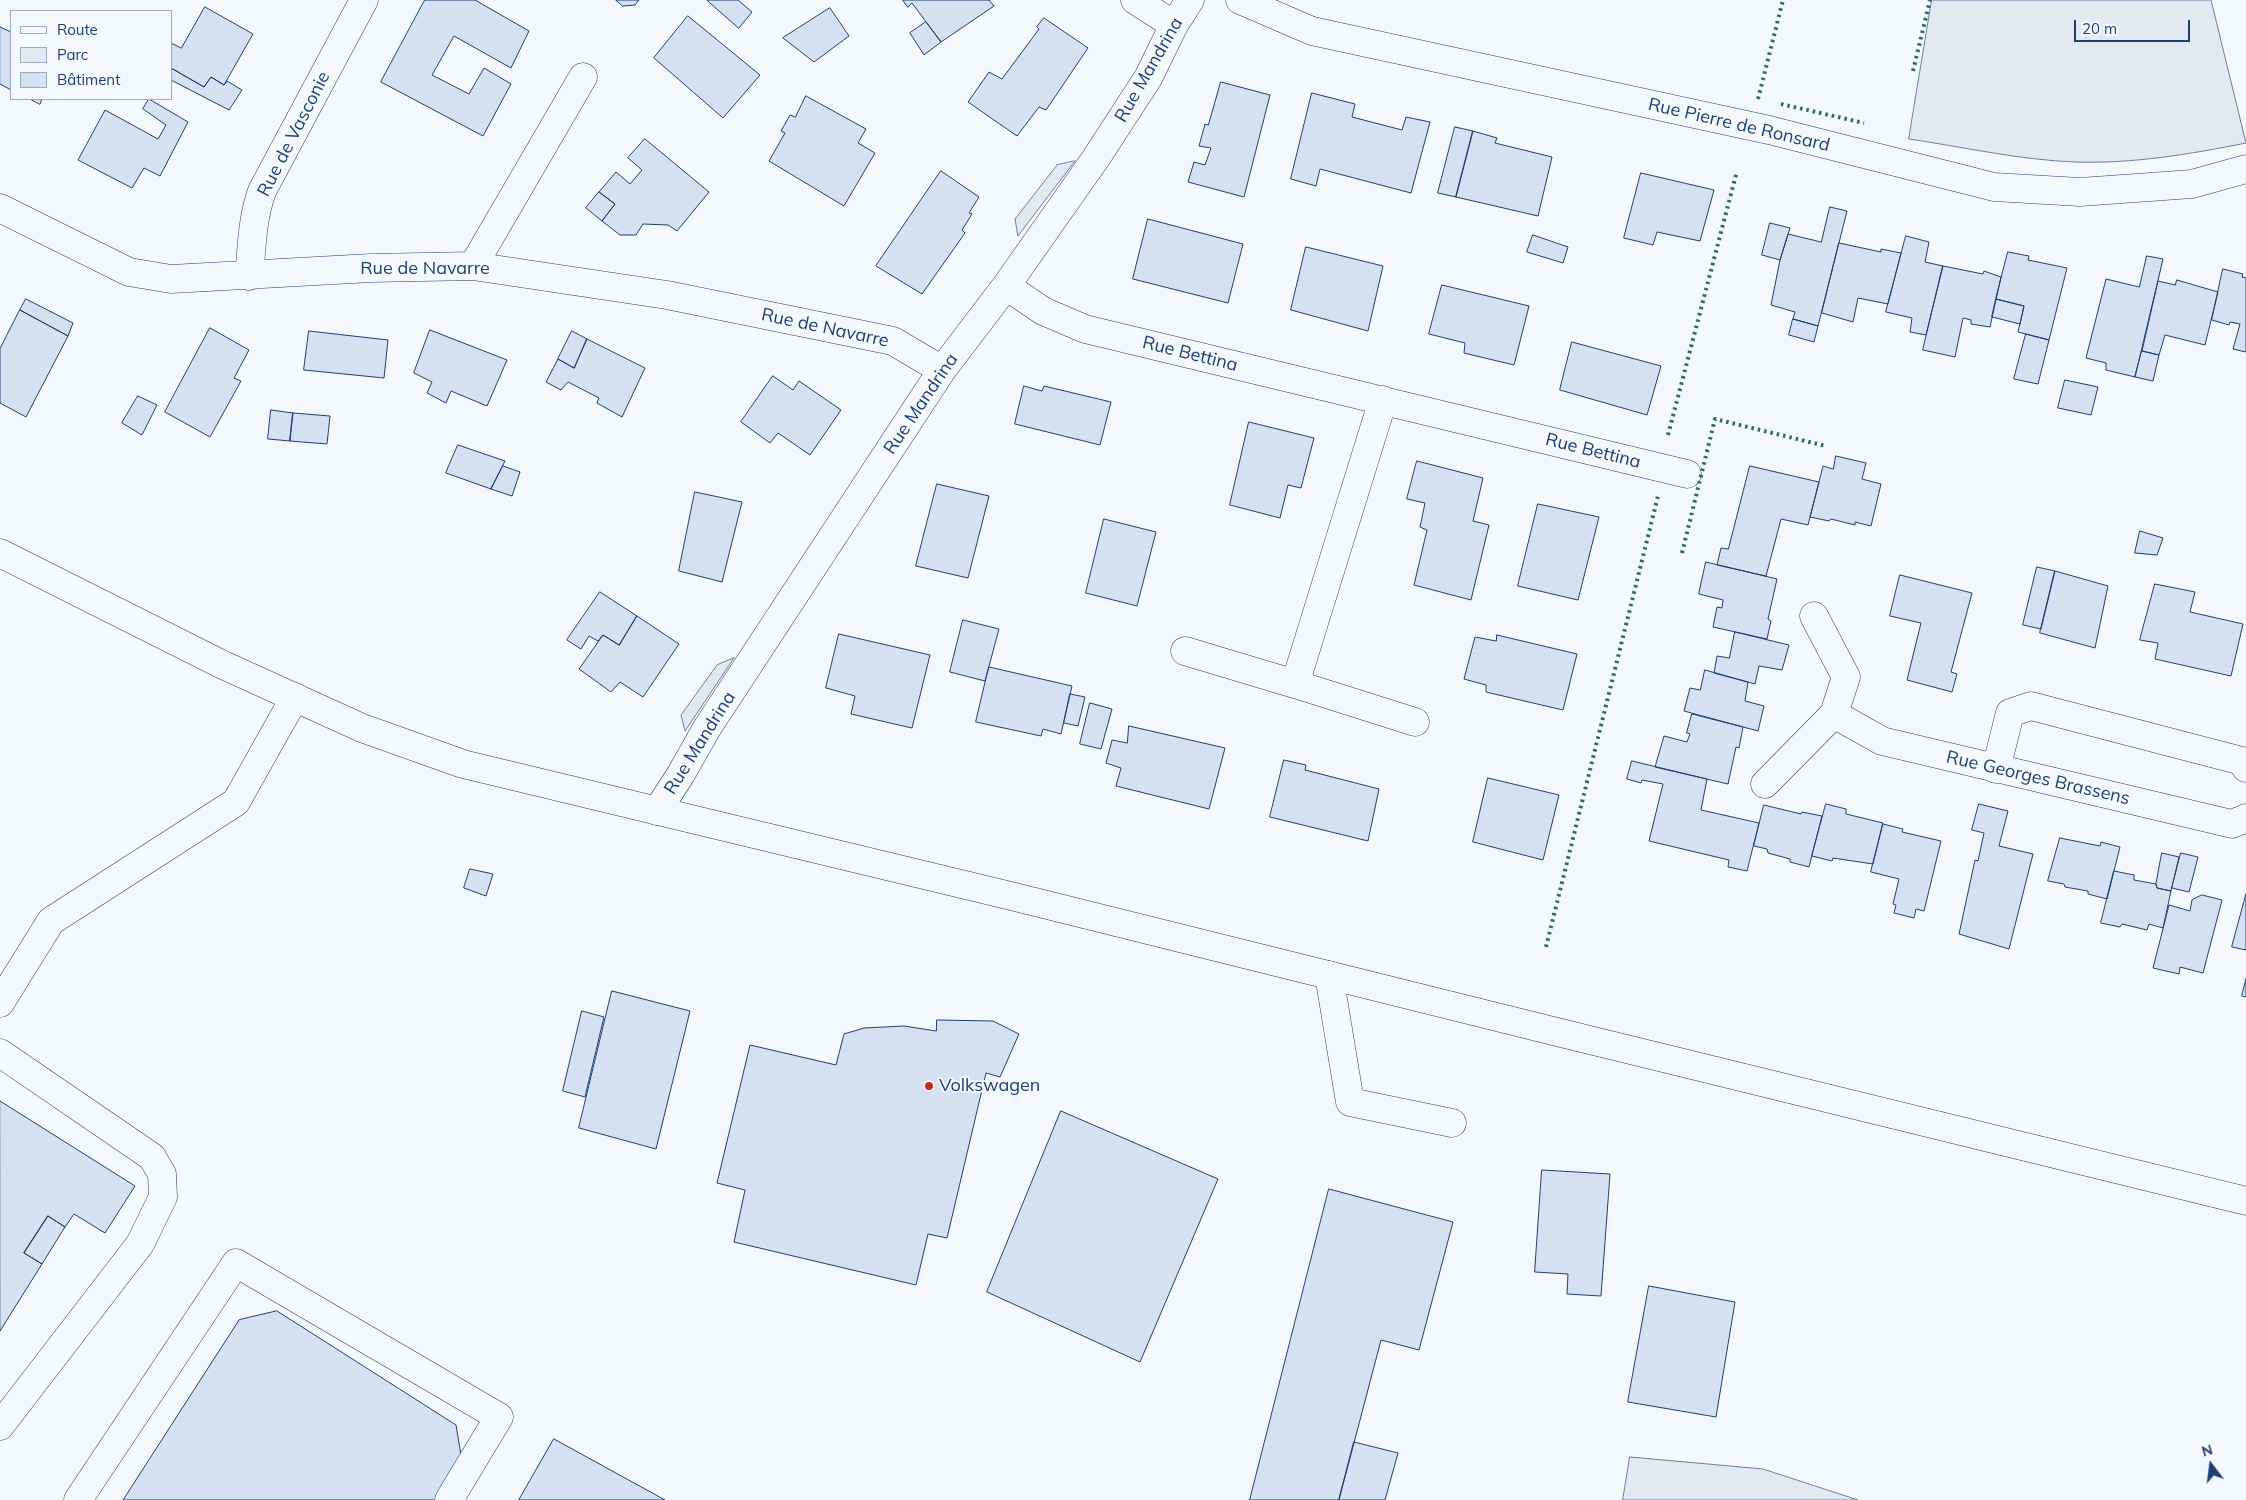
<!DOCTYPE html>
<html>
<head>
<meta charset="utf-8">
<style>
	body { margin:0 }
	#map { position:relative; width:2246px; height:1500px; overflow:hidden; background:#f4f7fb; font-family:Mulish,sans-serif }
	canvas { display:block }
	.legend { position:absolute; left:10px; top:10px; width:162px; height:90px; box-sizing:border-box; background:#f4f7fb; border:1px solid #9eadc5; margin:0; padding:6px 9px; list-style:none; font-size:15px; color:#1d3f73 }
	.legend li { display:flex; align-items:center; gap:10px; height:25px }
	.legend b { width:25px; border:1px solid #9eadc5 }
	.north { position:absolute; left:2186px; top:1440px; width:50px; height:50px; -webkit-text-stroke:4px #f4f7fb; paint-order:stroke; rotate:345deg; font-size:14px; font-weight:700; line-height:20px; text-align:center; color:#1d3f73 }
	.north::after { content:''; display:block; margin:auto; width:18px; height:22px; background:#1d3f73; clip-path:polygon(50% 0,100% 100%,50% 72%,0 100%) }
	.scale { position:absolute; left:2074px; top:20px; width:116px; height:22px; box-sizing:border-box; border:2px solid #1d3f73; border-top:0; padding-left:6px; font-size:15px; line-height:18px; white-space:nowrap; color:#1d3f73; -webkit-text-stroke:4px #f4f7fb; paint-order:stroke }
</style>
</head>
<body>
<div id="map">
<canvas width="2246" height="1500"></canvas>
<ul class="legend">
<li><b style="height:6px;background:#f4f7fb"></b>Route</li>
<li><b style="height:14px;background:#e3e9f0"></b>Parc</li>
<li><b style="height:14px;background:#d5e0f0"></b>Bâtiment</li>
</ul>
<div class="north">N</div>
<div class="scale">20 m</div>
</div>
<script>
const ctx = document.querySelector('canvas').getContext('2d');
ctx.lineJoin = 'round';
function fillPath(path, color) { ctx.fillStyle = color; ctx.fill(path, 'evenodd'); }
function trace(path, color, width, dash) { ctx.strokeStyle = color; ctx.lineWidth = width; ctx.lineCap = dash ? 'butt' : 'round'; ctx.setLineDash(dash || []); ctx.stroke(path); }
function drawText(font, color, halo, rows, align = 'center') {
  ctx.font = font + ' Mulish,sans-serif'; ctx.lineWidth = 4; ctx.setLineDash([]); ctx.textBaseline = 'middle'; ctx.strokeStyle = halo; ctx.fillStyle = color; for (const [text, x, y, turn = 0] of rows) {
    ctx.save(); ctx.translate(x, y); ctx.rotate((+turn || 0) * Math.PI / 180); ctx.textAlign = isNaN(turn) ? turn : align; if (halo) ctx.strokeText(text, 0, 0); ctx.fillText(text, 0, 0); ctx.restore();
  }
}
const green = new Path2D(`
	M 1932,0 L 2211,0 L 2246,143 C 2191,154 2132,164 2075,162 C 2020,160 1964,147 1909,139 Z
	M 1630,1457 L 1763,1469 L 1858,1500 L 1623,1500 Z`);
const parking = new Path2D(`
	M 1075,161 L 1018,236 L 1015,219 L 1057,165 Z
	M 734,658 L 685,731 L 681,715 L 717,665 Z`);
const building = new Path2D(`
	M 425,0 L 475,0 L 529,31 L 511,68 L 454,36 L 432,75 L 469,94 L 484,68 L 511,84 L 483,136 L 381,82 Z
	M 616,0 L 639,0 L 635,5 L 623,6 Z
	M 707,0 L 738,0 L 752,12 L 739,28 Z
	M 903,0 L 989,0 L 994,6 L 941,42 L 912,3 L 908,7 Z
	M 205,7 L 253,34 L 224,85 L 211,77 L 204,87 L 171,68 L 171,43 L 181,48 Z
	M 830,8 L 849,36 L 814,62 L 783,38 Z
	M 688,16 L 760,75 L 723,118 L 654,58 Z
	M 1044,18 L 1088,48 L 1046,110 L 1039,107 L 1017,136 L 968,102 L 989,72 L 1002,79 L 1039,29 L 1037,27 Z
	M 926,22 L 941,42 L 924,55 L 910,33 Z
	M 0,27 L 11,32 L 11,90 L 0,84 Z
	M 171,68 L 204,87 L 211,77 L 224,85 L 227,81 L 242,90 L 229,110 L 171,80 Z
	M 1221,82 L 1270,95 L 1244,197 L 1188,182 L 1194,162 L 1205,165 L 1211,148 L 1199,146 L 1205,124 L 1208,125 Z
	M 1312,93 L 1355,104 L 1352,117 L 1402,130 L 1406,117 L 1430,122 L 1411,193 L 1320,169 L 1316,186 L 1291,179 Z
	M 806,96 L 866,129 L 858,143 L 875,153 L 844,206 L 769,161 L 785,133 L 781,131 L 790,115 L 795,117 Z
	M 30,99 L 42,99 L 40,104 Z
	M 149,99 L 188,122 L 160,176 L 144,168 L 132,188 L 78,160 L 105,110 L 158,139 L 166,125 L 143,109 Z
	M 1455,127 L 1473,131 L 1456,197 L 1438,193 Z
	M 1473,131 L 1497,138 L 1495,143 L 1552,157 L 1538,216 L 1456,197 Z
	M 645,139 L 709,192 L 677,231 L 668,225 L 643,224 L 636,235 L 620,235 L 602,221 L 615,204 L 599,192 L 616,172 L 630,184 L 642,170 L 628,158 Z
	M 941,171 L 979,197 L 969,213 L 972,214 L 962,230 L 965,233 L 922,294 L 876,266 Z
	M 1641,173 L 1714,190 L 1700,241 L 1657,232 L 1653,245 L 1624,238 Z
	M 599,192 L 615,204 L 602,221 L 586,208 Z
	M 1830,207 L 1847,211 L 1818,326 L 1793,319 L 1795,312 L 1771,305 L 1780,260 L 1788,234 L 1821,242 Z
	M 1148,219 L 1243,244 L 1228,303 L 1133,279 Z
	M 1770,223 L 1790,228 L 1780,260 L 1762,255 Z
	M 1533,235 L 1568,247 L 1563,263 L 1527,252 Z
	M 1906,236 L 1929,242 L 1925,262 L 1943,266 L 1926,335 L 1910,332 L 1912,318 L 1886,312 Z
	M 1839,243 L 1881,252 L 1881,249 L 1901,253 L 1888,304 L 1858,298 L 1853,322 L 1822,313 Z
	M 1306,247 L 1383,266 L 1368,331 L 1291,310 Z
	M 2008,252 L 2029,256 L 2028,260 L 2067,268 L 2049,340 L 2018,332 L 2024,306 L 1996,299 Z
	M 2147,256 L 2163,259 L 2135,377 L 2106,370 L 2106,363 L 2086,358 L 2106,279 L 2139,287 Z
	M 1943,266 L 1983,274 L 1984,271 L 2001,277 L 1990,327 L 1971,324 L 1971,320 L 1963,318 L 1955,357 L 1923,350 Z
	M 2223,269 L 2243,274 L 2242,277 L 2246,278 L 2246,352 L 2233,349 L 2240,324 L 2230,322 L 2229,325 L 2212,320 Z
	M 2177,280 L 2218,292 L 2205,345 L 2165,335 L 2159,355 L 2142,351 L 2158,281 L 2175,285 Z
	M 1442,285 L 1529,306 L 1514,365 L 1464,353 L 1465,343 L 1429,334 Z
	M 26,299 L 73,323 L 68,336 L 20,310 Z
	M 1996,299 L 2024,306 L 2020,324 L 1992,317 Z
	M 20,310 L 68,336 L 26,417 L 0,403 L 0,349 Z
	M 1793,319 L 1818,326 L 1814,342 L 1789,335 Z
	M 210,328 L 249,350 L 234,378 L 241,381 L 210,437 L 165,412 Z
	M 430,330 L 507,360 L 487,406 L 451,391 L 446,403 L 427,393 L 432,382 L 414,373 Z
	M 309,331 L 388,340 L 384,378 L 304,370 Z
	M 572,331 L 587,339 L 574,368 L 558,359 Z
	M 2026,334 L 2049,340 L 2038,384 L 2014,379 Z
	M 587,339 L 645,368 L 622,417 L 597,403 L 599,398 L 568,382 L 561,390 L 546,382 L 558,359 L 574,368 Z
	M 1572,342 L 1661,366 L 1647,415 L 1560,390 Z
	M 2142,351 L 2159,355 L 2153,381 L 2135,377 Z
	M 773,376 L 793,390 L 799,381 L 841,410 L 810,455 L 778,433 L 770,443 L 741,422 Z
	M 2065,380 L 2098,387 L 2091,415 L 2058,408 Z
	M 1024,386 L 1042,391 L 1044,386 L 1111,402 L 1100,445 L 1015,424 Z
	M 138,396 L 157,405 L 142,435 L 122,423 Z
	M 271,410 L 293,413 L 290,441 L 268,439 Z
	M 293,413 L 330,416 L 327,444 L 290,441 Z
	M 1249,422 L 1314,438 L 1301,488 L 1288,485 L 1280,518 L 1230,505 Z
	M 458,445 L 505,461 L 491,489 L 446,473 Z
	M 1836,456 L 1866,463 L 1862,479 L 1881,484 L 1871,526 L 1855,522 L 1855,525 L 1831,519 L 1829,521 L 1810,517 L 1823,466 L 1833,469 Z
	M 1417,461 L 1483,478 L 1473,521 L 1489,525 L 1471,600 L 1414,585 L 1427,530 L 1420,527 L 1425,503 L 1407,499 Z
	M 503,466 L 520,472 L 512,496 L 491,489 Z
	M 1750,466 L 1819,482 L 1808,525 L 1781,519 L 1766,576 L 1717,565 L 1721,548 L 1728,549 Z
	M 937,484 L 989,496 L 968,578 L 916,566 Z
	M 695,492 L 742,502 L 722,582 L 679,571 Z
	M 1538,504 L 1599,517 L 1578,600 L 1518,586 Z
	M 1104,519 L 1156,532 L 1137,606 L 1086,593 Z
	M 2140,531 L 2163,538 L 2157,555 L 2135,553 Z
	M 1706,562 L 1777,579 L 1768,619 L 1771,621 L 1767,639 L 1713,627 L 1717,607 L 1722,608 L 1723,600 L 1699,594 Z
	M 2037,567 L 2055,571 L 2041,629 L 2023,625 Z
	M 2055,571 L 2108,586 L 2095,648 L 2040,633 Z
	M 1900,575 L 1972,593 L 1951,672 L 1957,674 L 1952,692 L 1907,680 L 1921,623 L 1890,616 Z
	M 2155,584 L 2195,592 L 2190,612 L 2243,624 L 2231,676 L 2155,659 L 2158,643 L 2140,640 Z
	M 600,592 L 637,616 L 619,645 L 603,635 L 598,641 L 589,636 L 581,649 L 567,640 Z
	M 637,616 L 679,644 L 643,697 L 620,682 L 611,692 L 579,669 L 603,635 L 619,645 Z
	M 963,620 L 999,629 L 985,681 L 950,672 Z
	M 1735,632 L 1789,645 L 1782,670 L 1759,666 L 1755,684 L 1714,673 L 1717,656 L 1729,658 Z
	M 839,634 L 930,655 L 912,728 L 851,714 L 855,696 L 826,688 Z
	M 1497,635 L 1577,654 L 1563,710 L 1486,692 L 1486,685 L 1464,679 L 1475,637 L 1496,641 Z
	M 989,667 L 1072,686 L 1061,734 L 1043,729 L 1041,736 L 976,722 Z
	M 1705,670 L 1748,682 L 1745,701 L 1764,706 L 1758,731 L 1684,711 L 1690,688 L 1700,690 Z
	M 1070,694 L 1085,697 L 1078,726 L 1064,723 Z
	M 1090,703 L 1112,709 L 1101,749 L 1080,744 Z
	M 1692,714 L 1743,727 L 1739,748 L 1736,747 L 1728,784 L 1655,767 L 1664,736 L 1687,742 L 1690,734 L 1687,733 Z
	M 1129,726 L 1225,748 L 1209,809 L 1116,786 L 1121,768 L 1106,763 L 1112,740 L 1127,743 Z
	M 1284,760 L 1306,765 L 1305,770 L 1379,789 L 1368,841 L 1270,817 Z
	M 1632,761 L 1707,779 L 1701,810 L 1759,823 L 1747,871 L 1728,867 L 1729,860 L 1649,841 L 1663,784 L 1642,780 L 1641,783 L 1627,779 Z
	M 1488,778 L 1559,795 L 1543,860 L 1473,842 Z
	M 1826,804 L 1846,809 L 1846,814 L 1883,823 L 1873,864 L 1833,858 L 1832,861 L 1812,856 Z
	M 1979,804 L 2008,811 L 1999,846 L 2033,854 L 2009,949 L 1959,934 L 1975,860 L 1978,861 L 1984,833 L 1972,830 Z
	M 1764,805 L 1801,814 L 1802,812 L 1822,816 L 1809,867 L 1790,862 L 1790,859 L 1768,853 L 1767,849 L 1754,846 Z
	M 1883,824 L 1903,829 L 1902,832 L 1941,841 L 1924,911 L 1916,909 L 1914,918 L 1894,913 L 1896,905 L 1893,904 L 1899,879 L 1871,872 Z
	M 2060,838 L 2100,846 L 2101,842 L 2120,847 L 2107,899 L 2088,894 L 2088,891 L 2065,887 L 2064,884 L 2048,881 Z
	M 2162,853 L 2179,857 L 2171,891 L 2157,888 L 2156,884 Z
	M 2181,853 L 2198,857 L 2189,892 L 2172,888 Z
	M 470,869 L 493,874 L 486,896 L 464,888 Z
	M 2114,871 L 2134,875 L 2134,880 L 2156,884 L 2157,888 L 2171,891 L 2163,928 L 2149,924 L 2147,930 L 2122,924 L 2120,927 L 2101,923 Z
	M 2246,894 L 2246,950 L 2232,947 Z
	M 2202,895 L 2222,900 L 2203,973 L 2180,967 L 2179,974 L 2153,968 L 2169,905 L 2190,911 L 2192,900 Z
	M 2246,979 L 2246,997 L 2242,996 Z
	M 612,991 L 690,1011 L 656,1149 L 579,1128 Z
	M 582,1011 L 604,1017 L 585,1097 L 563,1091 Z
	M 937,1020 L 993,1021 L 1019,1034 L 1000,1077 L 986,1073 L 947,1238 L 928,1234 L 916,1285 L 734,1242 L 745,1190 L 717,1183 L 750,1045 L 836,1065 L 844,1034 L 864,1028 L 904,1026 L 936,1031 Z
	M 0,1101 L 135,1186 L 105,1233 L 74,1214 L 65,1227 L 48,1216 L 24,1253 L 42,1264 L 0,1331 Z
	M 1061,1111 L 1218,1179 L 1140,1362 L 987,1292 Z
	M 1542,1170 L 1610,1174 L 1601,1296 L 1567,1294 L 1568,1274 L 1535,1272 Z
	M 1329,1189 L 1453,1222 L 1419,1350 L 1381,1340 L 1339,1500 L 1250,1500 Z
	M 48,1216 L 65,1227 L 42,1264 L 24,1253 Z
	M 1649,1286 L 1735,1302 L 1716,1417 L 1628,1402 Z
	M 277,1311 L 456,1425 L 462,1461 L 437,1500 L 123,1500 L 239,1320 Z
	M 554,1439 L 665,1500 L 519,1500 Z
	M 1354,1442 L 1398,1453 L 1385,1500 L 1339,1500 Z`);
const minor = new Path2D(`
	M 1135,0 L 1174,25
	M 1240,0 L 1312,31 L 1769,130 L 1994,187 L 2080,192 L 2192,184 L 2246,169
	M 0,208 L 129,272 L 171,279 L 371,268 L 473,266 L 667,295 L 893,341 L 942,370
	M 473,266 L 583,77
	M 249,276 C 252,246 252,219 262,191 L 364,0
	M 1006,286 L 1043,311 L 1085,329 L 1687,474
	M 1185,651 L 1295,684 L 1383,400
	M 1295,684 L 1415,722
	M 1834,714 L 1882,741 L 2232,824 L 2246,818
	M 1996,769 L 2010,713 L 2031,706 L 2242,761 L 2246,768
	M 1765,784 L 1834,714 L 1846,677 L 1814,616
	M 657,811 L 681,774 L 707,728 L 942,370 L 1006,286 L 1096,158 L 1148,78 L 1174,25 L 1190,0
	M 1329,975 L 1350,1102 L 1452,1123
	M 0,1003 L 51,921 L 236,802 L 295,697
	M 0,1053 L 152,1157 L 162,1174 L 163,1197 L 140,1244 L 0,1426
	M 78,1500 L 236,1263 L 499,1417 L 449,1500`);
const major = new Path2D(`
	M 0,553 L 221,664 L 362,728 L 463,764 L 1011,896 L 1553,1031 L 2246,1201`);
const hedge = new Path2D(`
	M 1913,71 L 1930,0
	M 1758,99 L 1783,0
	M 1781,104 L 1864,123
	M 1668,435 L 1737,171
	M 1682,553 L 1715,419 L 1826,446
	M 1546,947 L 1658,496`);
const markers = [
	[929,1086,5,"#c62828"]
];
const streetNames = [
	["Rue Mandrina",1149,70,-60],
	["Rue Pierre de Ronsard",1739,125,13],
	["Rue de Vasconie",294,134,-63],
	["Rue de Navarre",425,269],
	["Rue de Navarre",825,328,12],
	["Rue Bettina",1190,354,14],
	["Rue Mandrina",921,404,-56],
	["Rue Bettina",1593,451,14],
	["Rue Mandrina",700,743,-58],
	["Rue Georges Brassens",2038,778,13]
];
const poiNames = [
	["Volkswagen",939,1086]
];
fillPath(green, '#e3e9f0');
trace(green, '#687fa3', 1);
fillPath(parking, '#e3e8f0');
trace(parking, '#687fa3', 1);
fillPath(building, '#d5e0f0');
trace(building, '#1d3f73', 1);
trace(minor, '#1d3f73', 29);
trace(major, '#1d3f73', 29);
trace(minor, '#f4f7fb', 28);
trace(major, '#f4f7fb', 28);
trace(hedge, '#2c6c60', 4, [2.5, 4]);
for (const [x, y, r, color] of markers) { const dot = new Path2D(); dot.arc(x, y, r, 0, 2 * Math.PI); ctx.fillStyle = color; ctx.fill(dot); trace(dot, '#f4f7fb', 2); }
drawText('18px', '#1d3f73', '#f4f7fb', streetNames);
drawText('18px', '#1d3f73', '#f4f7fb', poiNames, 'left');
</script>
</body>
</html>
